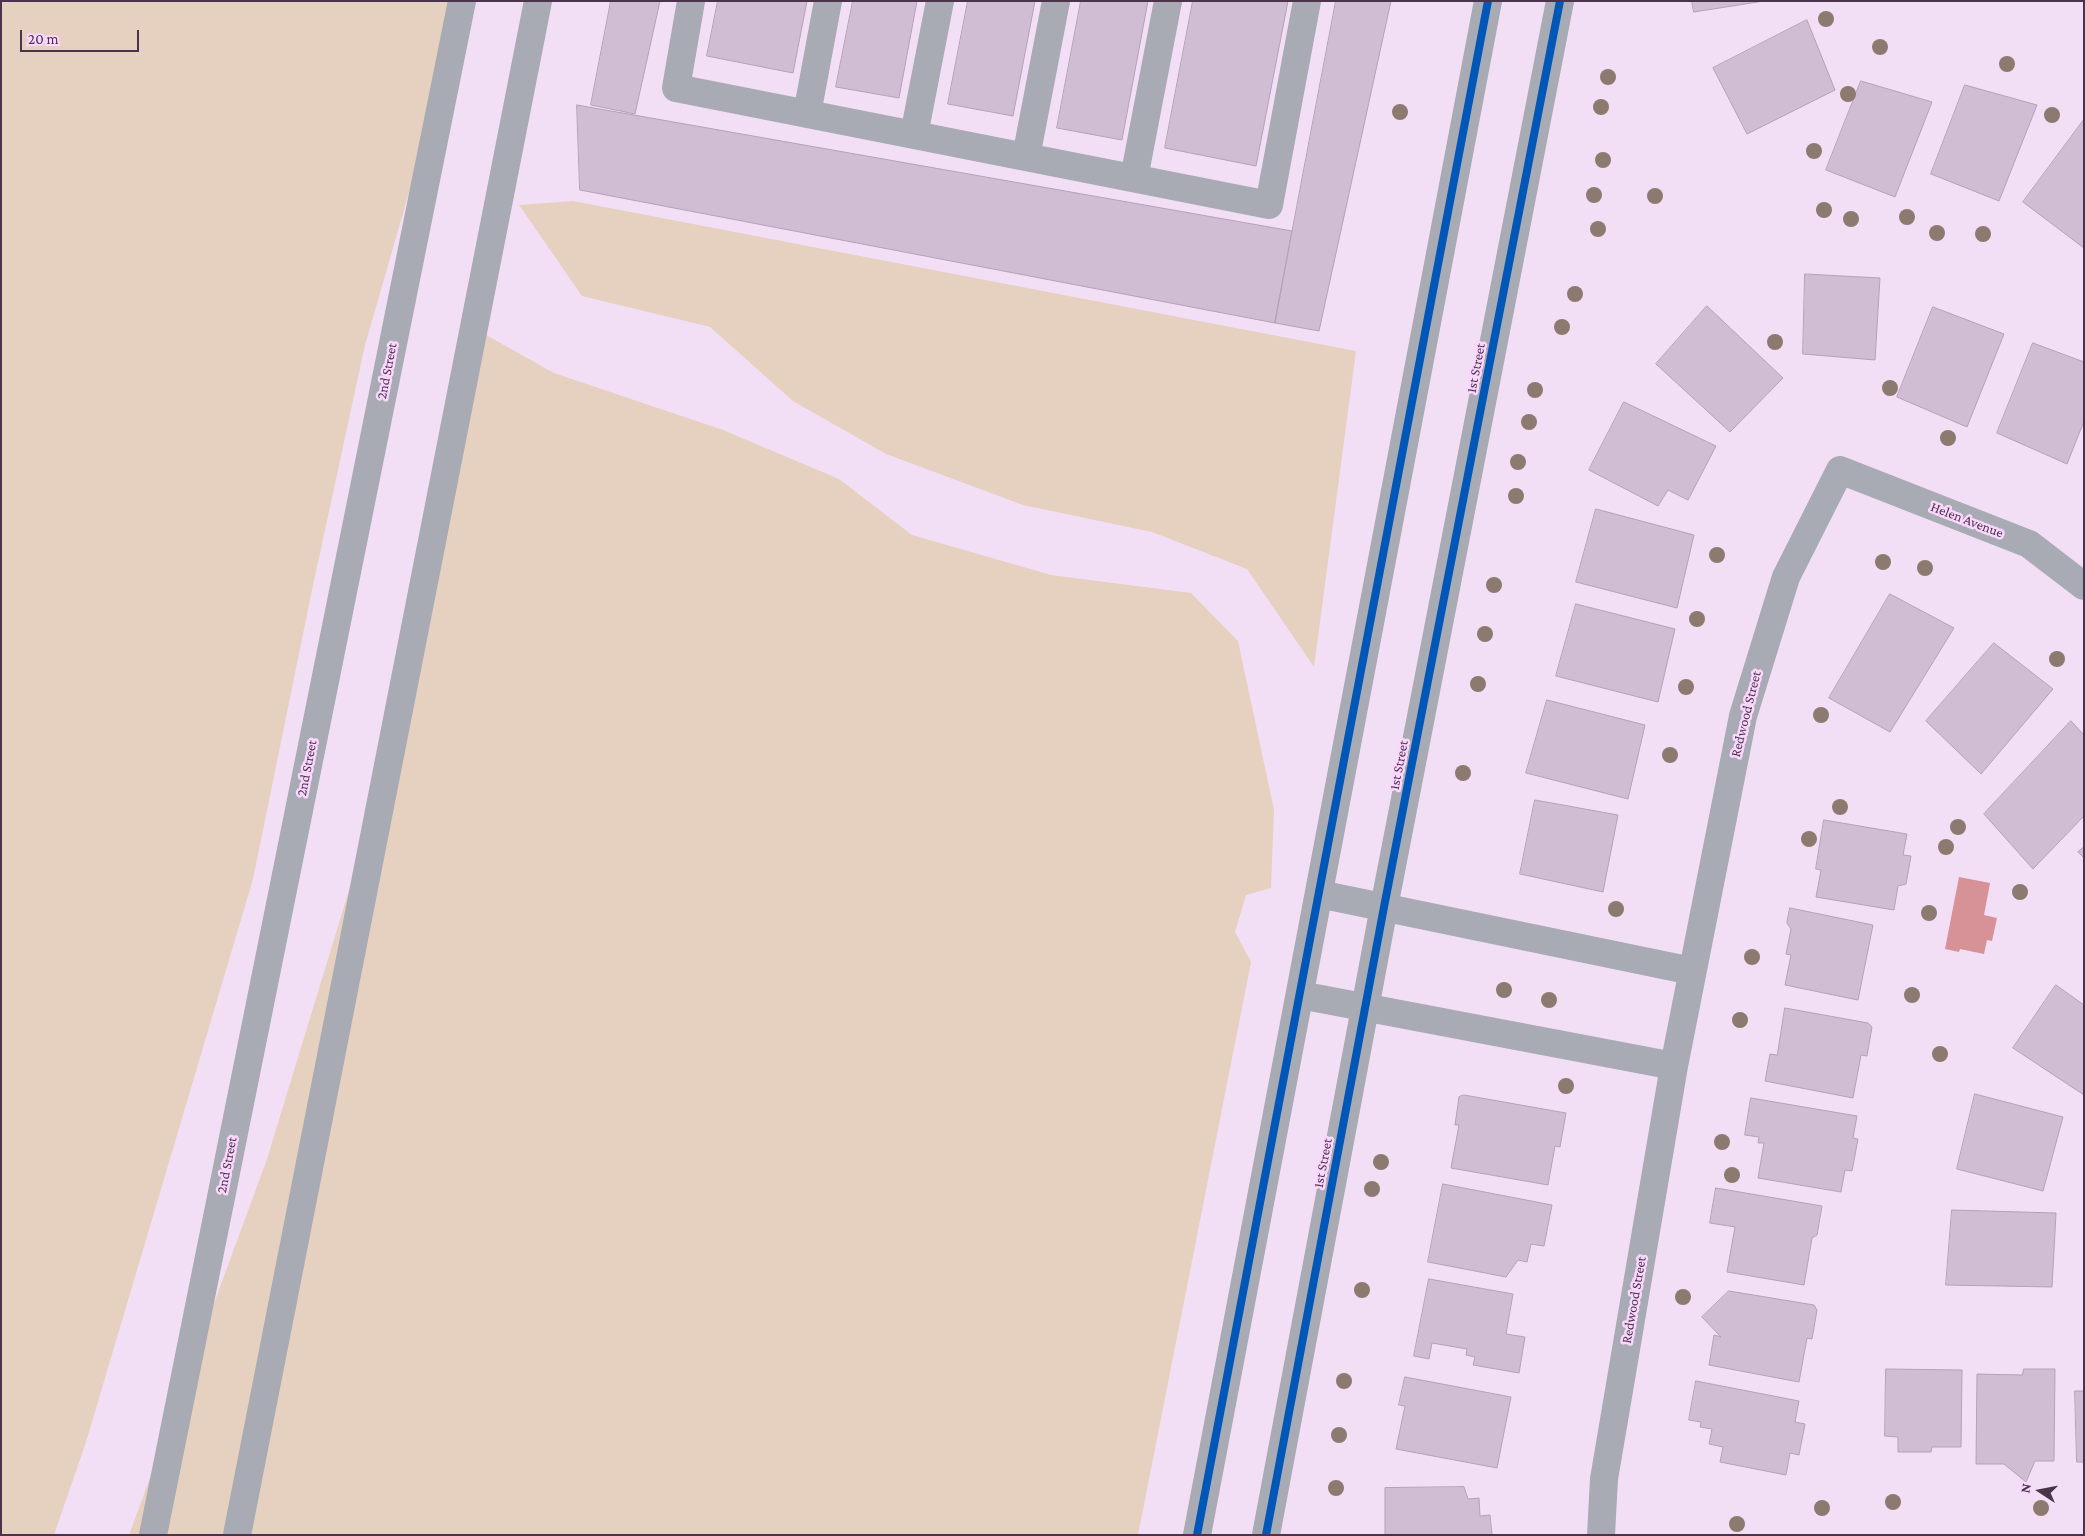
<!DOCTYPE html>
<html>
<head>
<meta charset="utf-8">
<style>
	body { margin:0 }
	#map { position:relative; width:2085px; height:1536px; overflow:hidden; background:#f3dff5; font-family:"Crimson Pro",serif }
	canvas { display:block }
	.frame { position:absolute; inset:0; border:2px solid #4b334d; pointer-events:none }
	.north { position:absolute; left:2015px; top:1466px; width:50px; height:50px; -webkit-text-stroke:4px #fad7fd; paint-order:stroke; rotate:281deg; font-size:14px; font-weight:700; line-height:20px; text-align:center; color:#4b334d }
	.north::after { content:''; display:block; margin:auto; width:18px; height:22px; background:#4b334d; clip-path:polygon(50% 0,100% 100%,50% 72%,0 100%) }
	.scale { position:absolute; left:20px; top:30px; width:119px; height:22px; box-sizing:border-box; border:2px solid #4b334d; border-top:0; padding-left:6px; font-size:15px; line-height:18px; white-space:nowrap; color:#4b334d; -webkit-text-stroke:4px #fad7fd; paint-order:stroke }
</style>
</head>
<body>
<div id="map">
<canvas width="2085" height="1536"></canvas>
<div class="frame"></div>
<div class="north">N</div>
<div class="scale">20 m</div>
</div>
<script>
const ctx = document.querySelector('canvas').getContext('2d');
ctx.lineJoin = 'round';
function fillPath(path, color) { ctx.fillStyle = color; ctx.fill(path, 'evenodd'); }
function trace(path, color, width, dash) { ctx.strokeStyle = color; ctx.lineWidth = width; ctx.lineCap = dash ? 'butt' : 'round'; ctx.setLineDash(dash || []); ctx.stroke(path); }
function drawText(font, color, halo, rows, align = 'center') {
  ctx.font = font + ' "Crimson Pro",serif'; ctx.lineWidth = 5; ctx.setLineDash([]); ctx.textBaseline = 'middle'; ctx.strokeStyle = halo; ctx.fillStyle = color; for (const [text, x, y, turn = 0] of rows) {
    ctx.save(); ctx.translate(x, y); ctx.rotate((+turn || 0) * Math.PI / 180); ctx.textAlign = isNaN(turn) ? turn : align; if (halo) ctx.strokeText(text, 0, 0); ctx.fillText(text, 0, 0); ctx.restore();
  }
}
const green = new Path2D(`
	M 1,1 L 460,1 L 442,78 L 365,345 L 312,590 L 253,879 L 86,1442 L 54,1535 L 1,1535 Z
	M 573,201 L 1356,351 L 1314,667 L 1247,569 L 1152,532 L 1023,505 L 886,454 L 793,401 L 710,327 L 582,296 L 519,205 Z
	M 479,331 L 554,373 L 723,430 L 839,479 L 912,535 L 1051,575 L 1191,593 L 1238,641 L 1274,810 L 1271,888 L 1246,895 L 1235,932 L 1251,962 L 1138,1535 L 129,1535 L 267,1159 L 364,841 Z`);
const water = new Path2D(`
	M 1959,877 L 1990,883 L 1984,915 L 1997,918 L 1992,941 L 1987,940 L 1984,954 L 1960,949 L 1959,952 L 1945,949 Z`);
const building = new Path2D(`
	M 611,1 L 660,1 L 635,114 L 591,105 Z
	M 718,1 L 807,1 L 793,73 L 707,56 Z
	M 853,1 L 917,1 L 899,98 L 836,87 Z
	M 968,1 L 1035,1 L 1013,116 L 948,104 Z
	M 1081,1 L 1148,1 L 1122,140 L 1057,128 Z
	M 1193,1 L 1288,1 L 1256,166 L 1165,148 Z
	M 1336,1 L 1391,1 L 1319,331 L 1275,323 Z
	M 1692,1 L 1764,1 L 1694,12 Z
	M 1807,20 L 1835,90 L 1747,134 L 1713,68 Z
	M 1861,81 L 1932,102 L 1895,197 L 1826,170 Z
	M 1965,85 L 2037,105 L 1999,201 L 1931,174 Z
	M 577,105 L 1292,231 L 1275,323 L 580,190 Z
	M 2083,121 L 2084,122 L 2084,248 L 2023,202 Z
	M 1805,274 L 1880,278 L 1875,360 L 1803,354 Z
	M 1707,306 L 1783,378 L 1730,432 L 1656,364 Z
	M 1933,307 L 2004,334 L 1967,427 L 1897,397 Z
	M 2033,343 L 2084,362 L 2084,421 L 2067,464 L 1997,433 Z
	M 1624,402 L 1716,446 L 1688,500 L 1668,490 L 1658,506 L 1589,470 Z
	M 1596,509 L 1694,535 L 1677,608 L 1576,582 Z
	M 1890,594 L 1954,628 L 1890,732 L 1829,698 Z
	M 1576,604 L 1675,629 L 1658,702 L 1556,676 Z
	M 1994,643 L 2053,689 L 1981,774 L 1926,721 Z
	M 1547,700 L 1645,725 L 1628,799 L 1526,773 Z
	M 2071,721 L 2084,735 L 2084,816 L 2033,869 L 1984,814 Z
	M 1535,800 L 1618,815 L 1603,892 L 1520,874 Z
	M 1824,820 L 1907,834 L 1903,855 L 1911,856 L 1906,884 L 1898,886 L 1894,910 L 1816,897 L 1821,870 L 1816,869 Z
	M 2084,847 L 2084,858 L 2078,852 Z
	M 1790,908 L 1873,925 L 1858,1000 L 1785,985 L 1791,955 L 1786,954 L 1791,929 L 1787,923 Z
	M 2056,985 L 2084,1005 L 2084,1095 L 2013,1048 Z
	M 1785,1008 L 1868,1023 L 1872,1027 L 1867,1056 L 1861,1055 L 1853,1098 L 1765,1081 L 1770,1054 L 1777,1055 Z
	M 1975,1094 L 2063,1117 L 2043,1191 L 1957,1169 Z
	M 1464,1095 L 1566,1113 L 1560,1147 L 1555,1146 L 1548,1185 L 1451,1168 L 1459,1125 L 1455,1125 L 1459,1097 Z
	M 1751,1098 L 1857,1116 L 1853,1138 L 1858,1139 L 1852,1171 L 1845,1170 L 1841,1192 L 1758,1178 L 1764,1143 L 1758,1143 L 1759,1137 L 1745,1135 Z
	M 1443,1184 L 1552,1205 L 1544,1246 L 1531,1244 L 1527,1262 L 1518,1260 L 1506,1277 L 1428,1262 Z
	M 1716,1188 L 1822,1206 L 1817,1235 L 1812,1238 L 1804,1285 L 1727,1272 L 1735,1227 L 1710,1223 Z
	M 1952,1210 L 2056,1213 L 2052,1287 L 1946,1285 Z
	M 1429,1279 L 1513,1294 L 1506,1334 L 1525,1337 L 1519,1373 L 1473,1365 L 1475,1357 L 1466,1355 L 1467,1349 L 1432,1343 L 1429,1359 L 1414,1356 Z
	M 1729,1291 L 1814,1305 L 1817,1310 L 1812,1339 L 1807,1338 L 1799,1382 L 1709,1365 L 1714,1335 L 1721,1337 L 1702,1317 Z
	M 1886,1369 L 1962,1370 L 1961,1447 L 1932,1447 L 1931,1452 L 1898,1452 L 1898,1437 L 1885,1436 Z
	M 2024,1369 L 2055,1369 L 2054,1461 L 2035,1461 L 2026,1482 L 2004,1464 L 1976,1464 L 1977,1374 L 2022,1375 Z
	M 1405,1377 L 1511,1397 L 1497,1468 L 1396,1449 L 1405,1406 L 1399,1405 Z
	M 1696,1381 L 1799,1401 L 1795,1422 L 1805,1424 L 1799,1455 L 1790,1453 L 1786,1475 L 1720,1462 L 1723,1447 L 1709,1444 L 1712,1429 L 1700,1427 L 1701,1422 L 1689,1420 Z
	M 2075,1391 L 2084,1391 L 2084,1462 L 2077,1462 Z
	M 1464,1487 L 1468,1499 L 1479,1498 L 1480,1516 L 1490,1515 L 1492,1535 L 1385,1535 L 1385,1488 Z`);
const minor = new Path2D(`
	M 691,1 L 676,88 L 1269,205 L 1307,1
	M 807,114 L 828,1
	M 914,135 L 940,1
	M 1026,157 L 1056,1
	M 1134,178 L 1168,1
	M 1319,894 L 1692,971
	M 1300,995 L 1674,1066
	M 153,1535 L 462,1
	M 237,1535 L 538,1
	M 1197,1535 L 1488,1
	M 1266,1535 L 1384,907 L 1560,1
	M 1601,1535 L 1604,1479 L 1674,1066 L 1743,716 L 1786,577 L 1840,470 L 2029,544 L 2084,586`);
const cycleway = new Path2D(`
	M 1197,1535 L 1488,1
	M 1266,1535 L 1384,907 L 1560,1`);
const trees = [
	[1826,19],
	[1880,47],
	[2007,64],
	[1608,77],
	[1848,94],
	[1601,107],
	[1400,112],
	[2052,115],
	[1814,151],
	[1603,160],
	[1594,195],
	[1655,196],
	[1824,210],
	[1907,217],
	[1851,219],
	[1598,229],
	[1937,233],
	[1983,234],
	[1575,294],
	[1562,327],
	[1775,342],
	[1890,388],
	[1535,390],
	[1529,422],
	[1948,438],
	[1518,462],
	[1516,496],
	[1717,555],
	[1883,562],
	[1925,568],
	[1494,585],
	[1697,619],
	[1485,634],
	[2057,659],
	[1478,684],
	[1686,687],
	[1821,715],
	[1670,755],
	[1463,773],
	[1840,807],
	[1958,827],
	[1809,839],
	[1946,847],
	[2020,892],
	[1616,909],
	[1929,913],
	[1752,957],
	[1504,990],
	[1912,995],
	[1549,1000],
	[1740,1020],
	[1940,1054],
	[1566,1086],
	[1722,1142],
	[1381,1162],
	[1732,1175],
	[1372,1189],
	[1362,1290],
	[1683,1297],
	[1344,1381],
	[1339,1435],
	[1336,1488],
	[1893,1502],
	[1822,1508],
	[2041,1508],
	[1737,1524]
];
const streetNames = [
	["1st Street",1476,368,-79],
	["2nd Street",387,371,-79],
	["Helen Avenue",1967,520,21],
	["Redwood Street",1746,714,-76],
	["1st Street",1399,765,-79],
	["2nd Street",307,768,-79],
	["1st Street",1323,1163,-79],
	["2nd Street",227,1165,-79],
	["Redwood Street",1634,1300,-80]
];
fillPath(green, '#e6d0c0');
fillPath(water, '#d69296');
fillPath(building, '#d1bdd3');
trace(building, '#b4a1b6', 1);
trace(minor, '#a8aab4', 28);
trace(cycleway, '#0057b8', 8);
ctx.fillStyle = '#8c796f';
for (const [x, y] of trees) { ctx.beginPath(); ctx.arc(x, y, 8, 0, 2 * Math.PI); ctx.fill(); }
drawText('14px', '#4b334d', '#fad7fd', streetNames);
</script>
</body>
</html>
